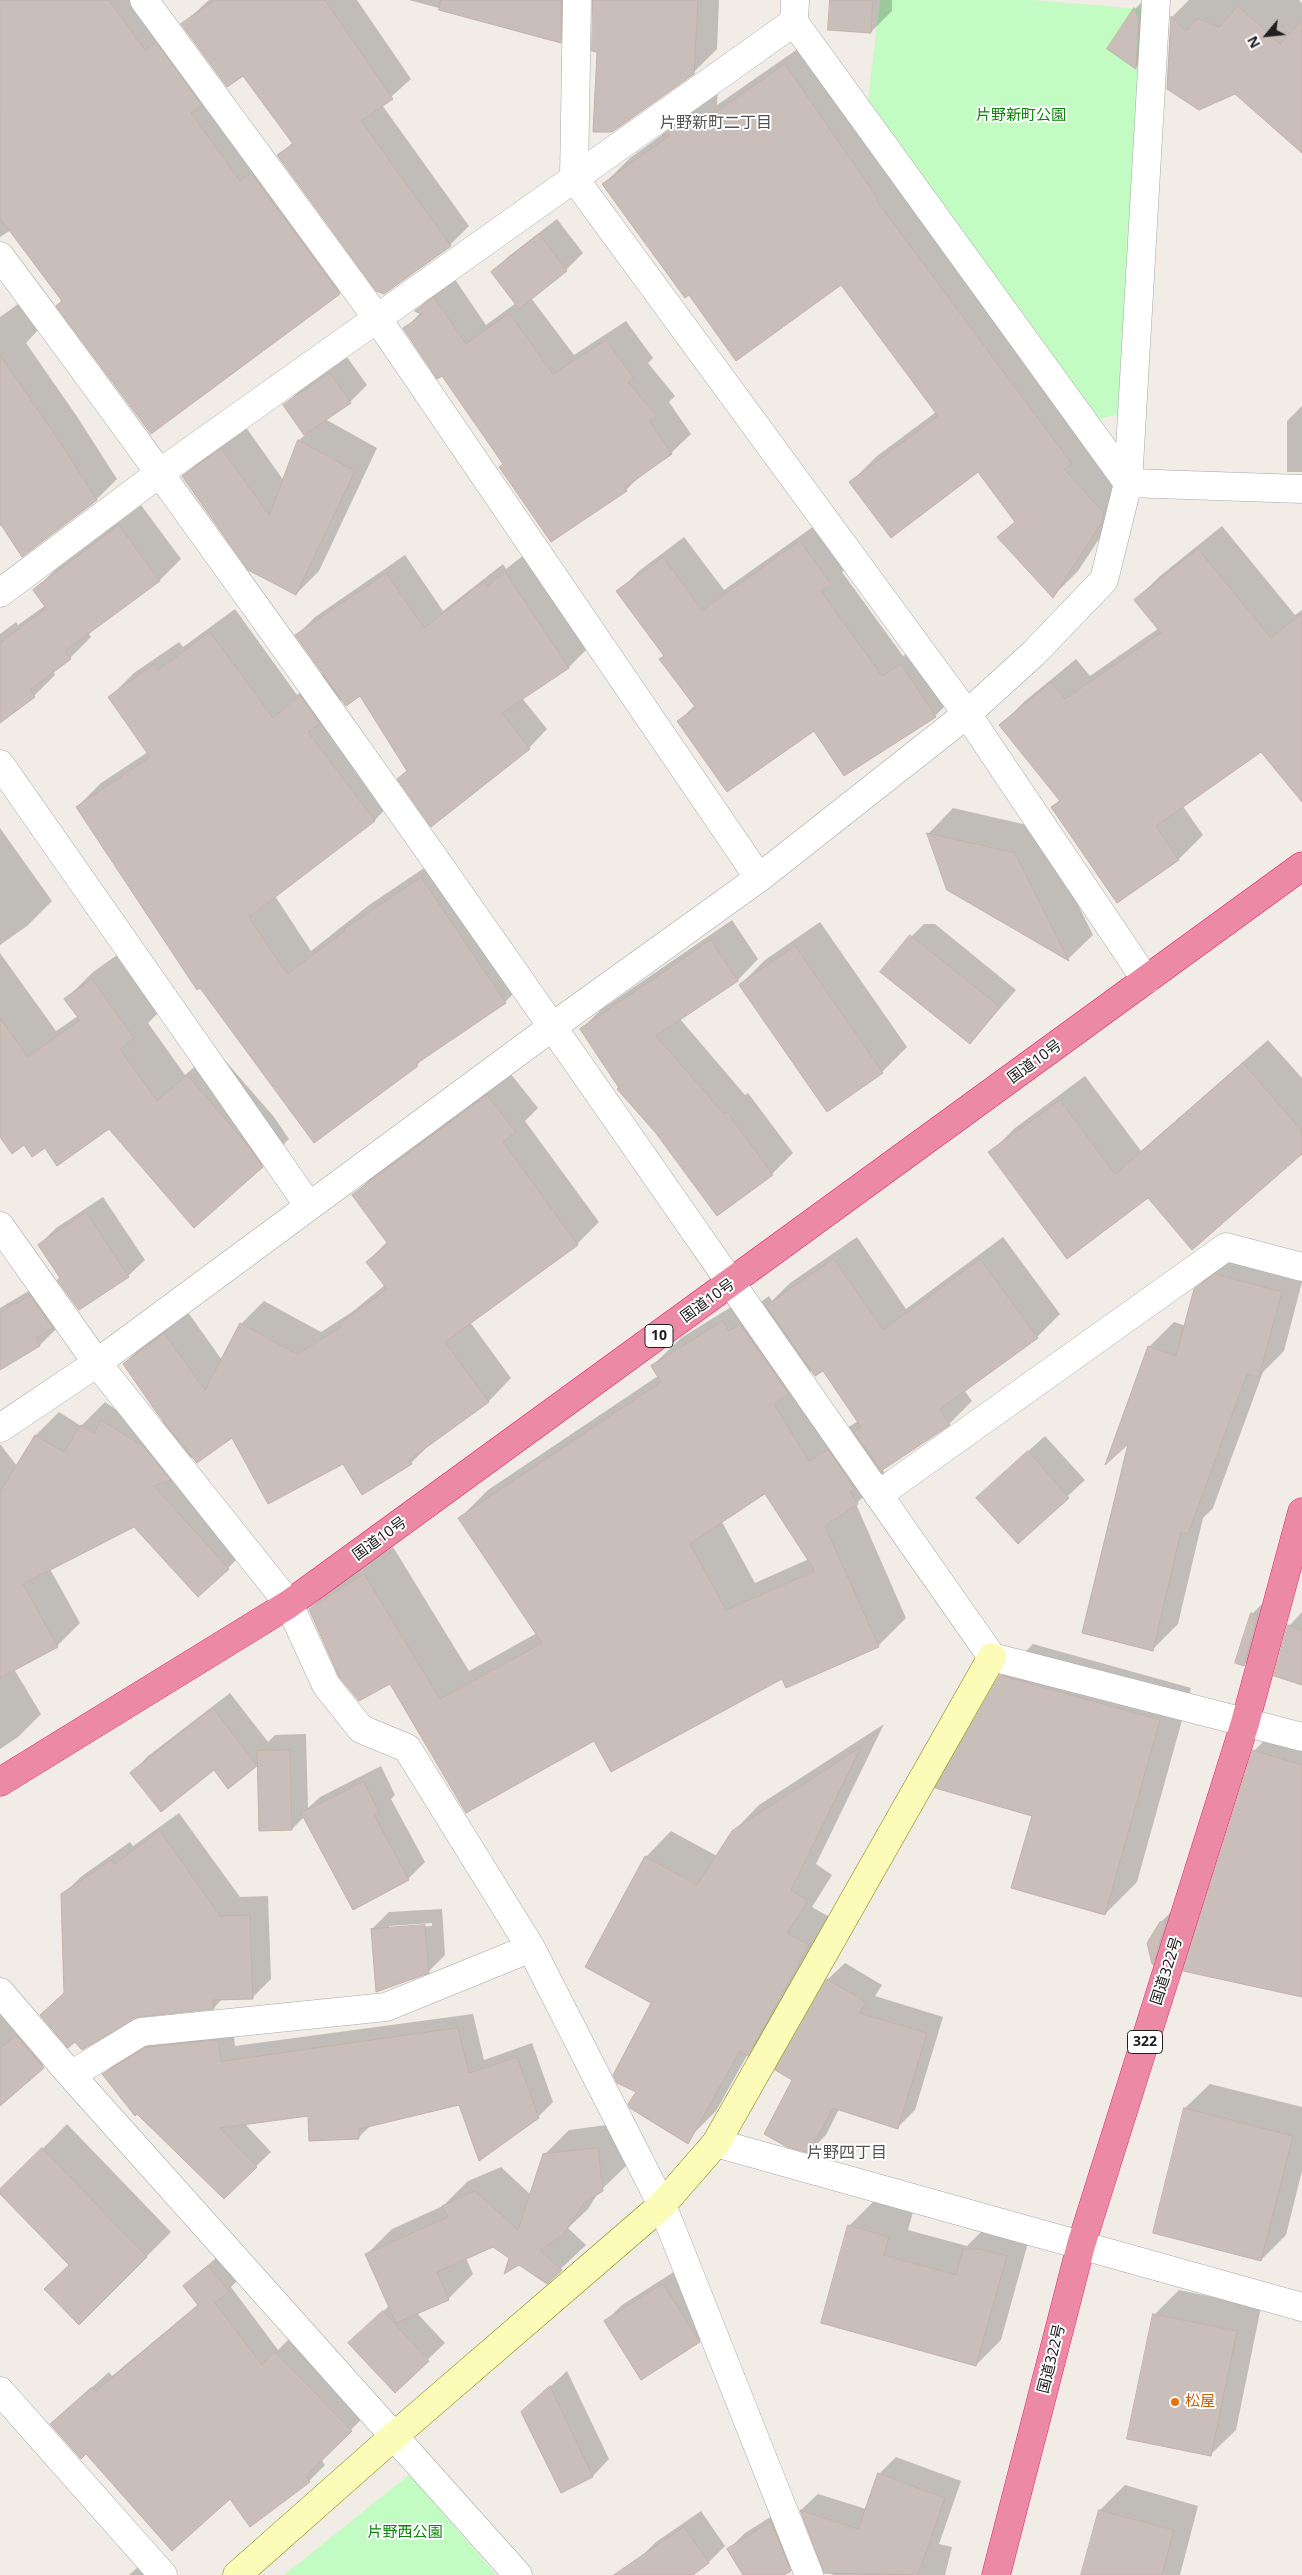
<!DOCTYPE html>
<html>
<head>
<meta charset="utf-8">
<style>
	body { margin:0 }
	#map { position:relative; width:1302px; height:2575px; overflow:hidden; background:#f1ece6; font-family:"Noto Sans",sans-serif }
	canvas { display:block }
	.north { position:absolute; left:1242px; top:10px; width:50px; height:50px; -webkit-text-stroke:4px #fff; paint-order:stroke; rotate:242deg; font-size:14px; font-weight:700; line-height:20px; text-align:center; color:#202020 }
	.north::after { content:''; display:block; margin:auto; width:18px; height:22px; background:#202020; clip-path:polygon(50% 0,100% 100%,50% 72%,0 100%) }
</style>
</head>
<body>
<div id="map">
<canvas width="1302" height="2575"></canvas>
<div class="north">N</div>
</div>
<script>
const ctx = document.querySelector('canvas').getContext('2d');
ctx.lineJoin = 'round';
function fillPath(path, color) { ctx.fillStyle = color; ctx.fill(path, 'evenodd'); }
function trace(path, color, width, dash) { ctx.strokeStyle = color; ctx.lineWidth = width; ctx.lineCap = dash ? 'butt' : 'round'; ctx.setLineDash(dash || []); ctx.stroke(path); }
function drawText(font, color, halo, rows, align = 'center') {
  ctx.font = font + ' "Noto Sans","Noto Sans JP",sans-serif'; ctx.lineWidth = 4; ctx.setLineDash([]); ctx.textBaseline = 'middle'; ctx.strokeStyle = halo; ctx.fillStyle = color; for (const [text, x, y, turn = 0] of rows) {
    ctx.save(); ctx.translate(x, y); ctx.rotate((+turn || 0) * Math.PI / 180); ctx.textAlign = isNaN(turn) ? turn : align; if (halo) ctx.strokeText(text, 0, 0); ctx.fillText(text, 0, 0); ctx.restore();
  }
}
const park = new Path2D(`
	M 880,0 L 1032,0 L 1143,9 L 1118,414 L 1096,420 L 868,100 Z
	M 410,2474 L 496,2575 L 284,2575 Z`);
const shadow = new Path2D(`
	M 0,0 L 144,0 L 360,273 L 339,293 L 63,301 L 11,230 L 0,237 Z
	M 209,0 L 357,0 L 411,79 L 382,105 L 469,226 L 450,245 L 279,156 L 293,142 L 243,74 L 183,24 Z
	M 409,0 L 584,0 L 584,18 L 560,41 Z
	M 594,0 L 719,0 L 717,49 L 693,73 L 598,51 Z
	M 832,0 L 892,0 L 892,11 L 871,32 Z
	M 1144,0 L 1170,0 L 1168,35 L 1136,67 L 1109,49 L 1135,9 Z
	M 1189,0 L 1299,0 L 1302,3 L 1302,152 L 1235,93 L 1168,88 L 1172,17 Z
	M 812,39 L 1128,495 L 1078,571 L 1053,596 L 999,538 L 1016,521 L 979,470 L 851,482 L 877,456 L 936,412 L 841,283 L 689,293 L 604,184 L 630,158 L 670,129 L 690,109 L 718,89 L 717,105 Z
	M 557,219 L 583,253 L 566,270 L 531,298 L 574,355 L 626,321 L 653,358 L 648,363 L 675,396 L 669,402 L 691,434 L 671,453 L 642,474 L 626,490 L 504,463 L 442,374 L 405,329 L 421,312 L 417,310 L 436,291 L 454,278 L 486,325 L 516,303 L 492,272 L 509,256 Z
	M 21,302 L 40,328 L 26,343 L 78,418 L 117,479 L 96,500 L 0,526 L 0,317 Z
	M 347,357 L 367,385 L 350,402 L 325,419 L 377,448 L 319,571 L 296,594 L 183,477 L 206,454 L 245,426 L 284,481 L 299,440 L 305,435 L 285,405 L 302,388 Z
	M 1302,406 L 1302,472 L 1287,472 L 1287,421 Z
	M 141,505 L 181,559 L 160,580 L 88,633 L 91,637 L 70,658 L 53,671 L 55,675 L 34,696 L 0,721 L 0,634 L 16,622 L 18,625 L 46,605 L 34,590 L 56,569 Z
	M 821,521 L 851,563 L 842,572 L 903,656 L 922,644 L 955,696 L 935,716 L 815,730 L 679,721 L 695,705 L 665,656 L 618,592 L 639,571 L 684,537 L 724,590 Z
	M 1222,526 L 1295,615 L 1302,610 L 1302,800 L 1261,750 L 1182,805 L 1203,835 L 1179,859 L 1117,901 L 1052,807 L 1061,799 L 1001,725 L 1025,701 L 1076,659 L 1090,676 L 1159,628 L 1136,600 L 1160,576 Z
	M 405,555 L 443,611 L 503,564 L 506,569 L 524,555 L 587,649 L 569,667 L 522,698 L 547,729 L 529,748 L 432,825 L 399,779 L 408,770 L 360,694 L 342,699 L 332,710 L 398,796 L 375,820 L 275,896 L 311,951 L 369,905 L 445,854 L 529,978 L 505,1002 L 426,1055 L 417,1065 L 314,1141 L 77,807 L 101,783 L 148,752 L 110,697 L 134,673 L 179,642 L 183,647 L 235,609 L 297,695 L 324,673 L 297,635 L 315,617 Z
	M 953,808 L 1040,828 L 1093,935 L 1068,959 L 948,889 L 929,833 Z
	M 0,828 L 52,901 L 27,926 L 0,945 Z
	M 732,920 L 758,959 L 738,980 L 680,1019 L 745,1095 L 748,1093 L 793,1153 L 772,1174 L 717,1215 L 656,1131 L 621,1088 L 581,1029 L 602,1009 Z
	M 820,922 L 907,1047 L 882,1072 L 740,985 L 765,960 Z
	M 924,924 L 935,924 L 1016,990 L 970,1043 L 906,942 Z
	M 0,953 L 56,1031 L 78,1016 L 66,999 L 93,972 L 120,953 L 161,1010 L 148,1023 L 185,1075 L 215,1049 L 274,1117 L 289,1139 L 262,1166 L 109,1128 L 45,1147 L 0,1137 Z
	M 1268,1040 L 1302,1078 L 1302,1153 L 1148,1197 L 990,1153 L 1015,1128 L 1085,1076 L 1141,1151 Z
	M 510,1073 L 538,1108 L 525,1121 L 599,1222 L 577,1244 L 470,1322 L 511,1378 L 489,1401 L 432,1442 L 411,1463 L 343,1462 L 232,1436 L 193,1456 L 181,1468 L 251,1545 L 228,1568 L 135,1525 L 50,1569 L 80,1623 L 57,1646 L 14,1669 L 41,1714 L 18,1737 L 0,1749 L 0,1444 L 17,1466 L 36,1435 L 59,1412 L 81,1426 L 105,1402 L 115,1409 L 125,1398 L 166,1423 L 124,1364 L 147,1341 L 187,1311 L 222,1360 L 241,1324 L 264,1301 L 321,1332 L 352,1312 L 385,1285 L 367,1262 L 388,1241 L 354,1195 L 376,1173 Z
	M 103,1197 L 145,1260 L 128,1276 L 61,1277 L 39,1245 L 56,1228 Z
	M 857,1237 L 906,1309 L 1003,1237 L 1060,1314 L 1037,1337 L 964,1390 L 972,1401 L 949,1424 L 882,1469 L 886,1474 L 856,1504 L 906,1618 L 878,1646 L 595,1739 L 466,1811 L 391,1683 L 310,1609 L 338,1581 L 393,1547 L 469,1671 L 537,1633 L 460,1518 L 488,1490 L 658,1376 L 652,1366 L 681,1338 L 752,1294 L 758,1304 L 769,1296 L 772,1301 L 790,1283 ZM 823,1369 L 858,1421 L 838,1434 L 804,1378 L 812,1370 ZM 766,1493 L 809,1559 L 755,1583 L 722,1522 Z
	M 1241,1250 L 1302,1266 L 1302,1282 L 1284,1351 L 1263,1372 L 1213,1508 L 1203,1518 L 1178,1624 L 1153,1649 L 1130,1440 L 1149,1347 L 1174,1322 L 1186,1326 L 1195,1289 L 1221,1264 Z
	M 47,1280 L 56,1329 L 40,1345 L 0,1369 L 0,1308 Z
	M 1045,1436 L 1085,1480 L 1018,1542 L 995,1481 Z
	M 1269,1597 L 1261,1648 L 1244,1665 L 1252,1614 Z
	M 1302,1612 L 1302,1684 L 1289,1626 Z
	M 1033,1644 L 1191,1688 L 1137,1882 L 1105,1914 L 1001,1676 Z
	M 230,1693 L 268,1742 L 275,1735 L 306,1734 L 308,1808 L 320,1797 L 381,1766 L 395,1795 L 391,1799 L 425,1862 L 408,1879 L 362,1904 L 304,1817 L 292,1829 L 258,1763 L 256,1765 L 214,1769 L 132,1773 L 148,1756 Z
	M 884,1724 L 816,1864 L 832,1875 L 812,1907 L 833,1919 L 773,2028 L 749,2052 L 716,2111 L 690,2137 L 638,2092 L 652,2002 L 646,1857 L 671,1831 L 717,1856 L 733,1832 L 759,1805 Z
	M 1280,1724 L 1302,1731 L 1302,1996 L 1254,1751 Z
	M 179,1813 L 240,1897 L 268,1896 L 271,1979 L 252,1998 L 223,1998 L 214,2008 L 139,2015 L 75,2040 L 42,2015 L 66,1991 L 62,1895 L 82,1876 L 130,1842 L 133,1846 Z
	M 1193,1890 L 1184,1931 L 1153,1962 L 1161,1922 Z
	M 442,1909 L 445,1955 L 428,1972 L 372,1929 L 389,1912 ZM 432,1923 L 432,1926 L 389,1929 L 389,1926 Z
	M 845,1963 L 882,1985 L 875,1996 L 943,2017 L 915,2110 L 898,2127 L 839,2109 L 826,2135 L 809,2152 L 794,2079 L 777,2070 L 828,1979 Z
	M 0,1977 L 60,2050 L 7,2099 L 0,2091 Z
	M 473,2014 L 484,2060 L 532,2043 L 553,2102 L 538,2117 L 460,2103 L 372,2124 L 358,2138 L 310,2115 L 244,2123 L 271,2152 L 224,2197 L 103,2075 L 118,2060 L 162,2033 L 233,2026 L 235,2046 Z
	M 1210,2084 L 1302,2107 L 1302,2171 L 1286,2235 L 1261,2260 L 1185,2108 Z
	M 622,2123 L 627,2165 L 598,2193 L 588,2209 L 568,2228 L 586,2245 L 547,2282 L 493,2246 L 466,2258 L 473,2274 L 448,2299 L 417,2313 L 445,2343 L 395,2391 L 367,2326 L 390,2305 L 367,2254 L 392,2229 L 443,2206 L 468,2181 L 501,2167 L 531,2195 L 544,2155 L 569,2130 Z
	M 67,2124 L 171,2232 L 146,2257 L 70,2265 L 0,2192 Z
	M 874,2201 L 913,2212 L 908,2230 L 967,2246 L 989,2224 L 1031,2232 L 1001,2340 L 976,2365 L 849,2226 Z
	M 224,2251 L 244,2274 L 231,2287 L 278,2350 L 291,2337 L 367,2414 L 321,2459 L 325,2465 L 309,2481 L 230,2498 L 68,2409 L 109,2372 L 112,2376 L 199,2304 L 184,2286 Z
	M 680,2268 L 716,2325 L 699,2341 L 605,2322 L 622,2305 Z
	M 1179,2290 L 1261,2307 L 1236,2430 L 1211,2454 L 1154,2315 Z
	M 567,2371 L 609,2459 L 593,2476 L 561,2491 L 523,2412 Z
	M 896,2457 L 961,2481 L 939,2544 L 952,2547 L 945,2575 L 834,2575 L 825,2572 L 801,2510 L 818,2494 L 866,2509 L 879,2474 Z
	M 1125,2485 L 1198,2506 L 1180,2575 L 1083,2575 L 1100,2510 Z
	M 788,2506 L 807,2553 L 782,2575 L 744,2575 L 729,2549 L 745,2533 Z
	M 701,2511 L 725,2546 L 709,2562 L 690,2575 L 650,2575 L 639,2559 L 656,2542 Z
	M 154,2553 L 172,2575 L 129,2575 Z`);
const building = new Path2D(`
	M 0,0 L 109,0 L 145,50 L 156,42 L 202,105 L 191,113 L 240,181 L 251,173 L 340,294 L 151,434 L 56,306 L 62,301 L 0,218 Z
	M 215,0 L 325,0 L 393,99 L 361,121 L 451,246 L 384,294 L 376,291 L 277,155 L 293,144 L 243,76 L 227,87 L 181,24 Z
	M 441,0 L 561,0 L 561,43 L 439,10 Z
	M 593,0 L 698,0 L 694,74 L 612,132 L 593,132 L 597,52 L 592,51 Z
	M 830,0 L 873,0 L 871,33 L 828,30 Z
	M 1238,6 L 1280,44 L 1302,20 L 1302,153 L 1235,94 L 1199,110 L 1167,89 L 1171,16 L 1186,31 L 1198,18 L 1219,27 Z
	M 1134,8 L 1139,19 L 1136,69 L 1107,49 Z
	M 785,64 L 878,199 L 876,200 L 1072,464 L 1064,469 L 1104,513 L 1102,522 L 1053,598 L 997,537 L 1015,522 L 978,472 L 891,538 L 849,482 L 938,416 L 841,285 L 736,361 L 689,295 L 685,298 L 602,184 L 670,135 L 662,135 L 692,113 L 692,129 Z
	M 539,234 L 567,271 L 519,309 L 491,272 Z
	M 434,297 L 466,344 L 509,313 L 553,374 L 606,340 L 634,378 L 628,382 L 657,416 L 650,422 L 672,454 L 624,488 L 627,491 L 551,542 L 499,467 L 503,464 L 442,376 L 437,379 L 403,328 L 423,315 L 415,311 Z
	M 0,355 L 58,439 L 97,500 L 22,557 L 0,523 Z
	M 330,373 L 351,403 L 304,435 L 283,405 Z
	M 298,440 L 355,471 L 296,595 L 248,570 L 182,476 L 221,448 L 269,515 Z
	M 119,525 L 160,581 L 65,651 L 71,659 L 30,690 L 35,697 L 0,723 L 0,643 L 46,608 L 33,590 Z
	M 800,541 L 831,584 L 821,591 L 882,676 L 901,664 L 936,717 L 844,776 L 814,731 L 727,792 L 677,721 L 696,708 L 659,659 L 664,656 L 616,591 L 663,557 L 702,610 Z
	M 1198,549 L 1271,638 L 1302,613 L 1302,802 L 1261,752 L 1156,826 L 1179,860 L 1117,903 L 1051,807 L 1060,801 L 999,725 L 1051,682 L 1065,699 L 1161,633 L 1134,600 Z
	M 505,572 L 569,668 L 502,713 L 530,749 L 431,827 L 397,779 L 407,771 L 360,696 L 346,706 L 295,635 L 386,573 L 424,628 L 484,581 L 487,586 Z
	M 210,632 L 273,718 L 300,695 L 320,724 L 308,732 L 375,821 L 249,917 L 287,974 L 345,931 L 344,929 L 421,877 L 506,1003 L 416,1064 L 418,1066 L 314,1143 L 200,988 L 197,990 L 76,807 L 150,757 L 108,697 L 154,664 L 158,670 Z
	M 927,833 L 1015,853 L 1069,961 L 947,890 Z
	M 910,935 L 1000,1007 L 970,1044 L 880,972 Z
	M 711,940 L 738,981 L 656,1036 L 724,1114 L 727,1112 L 773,1175 L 717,1216 L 655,1132 L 617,1089 L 619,1088 L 580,1029 Z
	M 795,946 L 883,1073 L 827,1112 L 739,985 Z
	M 92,979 L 134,1038 L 120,1049 L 157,1101 L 187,1075 L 247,1144 L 263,1167 L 194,1228 L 109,1129 L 57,1166 L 45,1148 L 32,1157 L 24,1145 L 12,1154 L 0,1137 L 0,1018 L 28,1057 L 80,1020 L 64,999 Z
	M 1243,1063 L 1302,1131 L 1302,1154 L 1192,1250 L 1148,1198 L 1067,1259 L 988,1152 L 1060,1100 L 1115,1174 Z
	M 487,1095 L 516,1132 L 503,1142 L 578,1245 L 445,1342 L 489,1402 L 409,1460 L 412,1464 L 362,1495 L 343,1464 L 268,1504 L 232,1438 L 197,1463 L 157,1413 L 123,1364 L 164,1333 L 205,1390 L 240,1323 L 297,1354 L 341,1327 L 339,1324 L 387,1289 L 366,1262 L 388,1244 L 352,1195 Z
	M 86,1212 L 129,1277 L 79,1310 L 57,1280 L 60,1278 L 38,1245 Z
	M 834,1259 L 883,1330 L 980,1259 L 1038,1338 L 940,1409 L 950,1425 L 881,1471 L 854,1432 L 861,1427 L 823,1371 L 815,1376 L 766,1306 Z
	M 1215,1274 L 1282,1292 L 1259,1377 L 1247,1374 L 1188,1534 L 1181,1532 L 1153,1651 L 1082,1633 L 1128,1444 L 1105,1465 L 1148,1346 L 1176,1356 L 1194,1289 Z
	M 30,1296 L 53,1328 L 36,1338 L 40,1346 L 0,1370 L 0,1313 Z
	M 723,1321 L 729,1331 L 740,1324 L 789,1394 L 774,1404 L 809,1461 L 828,1449 L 855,1489 L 850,1492 L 858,1504 L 825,1526 L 879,1647 L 786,1688 L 782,1679 L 611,1772 L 594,1741 L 466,1813 L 390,1684 L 359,1701 L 339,1677 L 309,1609 L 364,1574 L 440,1699 L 542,1643 L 458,1518 L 661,1382 L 651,1366 ZM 765,1494 L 815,1571 L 726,1610 L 690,1544 Z
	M 101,1420 L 143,1446 L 171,1480 L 154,1486 L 229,1569 L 198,1597 L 134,1527 L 23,1584 L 58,1647 L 0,1678 L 0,1492 L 35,1435 L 64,1452 L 81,1425 L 94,1433 Z
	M 1028,1451 L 1069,1498 L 1018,1544 L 976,1498 Z
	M 1251,1613 L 1258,1615 L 1244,1666 L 1235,1663 Z
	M 1288,1625 L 1302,1630 L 1302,1685 L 1274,1676 Z
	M 1000,1675 L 1160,1720 L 1105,1915 L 1011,1888 L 1032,1816 L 935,1788 Z
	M 213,1708 L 257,1766 L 228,1789 L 214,1770 L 161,1812 L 130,1773 Z
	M 861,1747 L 791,1890 L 808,1901 L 787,1933 L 809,1945 L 748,2056 L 740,2051 L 688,2144 L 630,2108 L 628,2104 L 636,2092 L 617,2083 L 613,2075 L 651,2003 L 585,1967 L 645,1856 L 697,1885 L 732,1831 Z
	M 290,1750 L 292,1830 L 259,1831 L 257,1751 Z
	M 1253,1750 L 1302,1765 L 1302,1997 L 1183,1971 Z
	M 364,1782 L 379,1812 L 374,1815 L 409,1880 L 353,1910 L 301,1813 Z
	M 160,1831 L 220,1916 L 250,1915 L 253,1999 L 213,2000 L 214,2009 L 139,2017 L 82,2050 L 75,2042 L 68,2048 L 40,2015 L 64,1993 L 61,1894 L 111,1860 L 114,1864 Z
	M 1166,1921 L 1153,1965 L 1152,1964 L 1147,1943 L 1160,1922 Z
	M 425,1925 L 429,1973 L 376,1992 L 371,1929 Z
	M 827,1979 L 866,2002 L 859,2013 L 927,2033 L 898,2129 L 833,2108 L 809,2153 L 787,2147 L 764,2134 L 792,2080 L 775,2070 Z
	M 458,2028 L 469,2073 L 517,2057 L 539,2118 L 479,2161 L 459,2105 L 359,2129 L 359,2139 L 309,2141 L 308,2116 L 220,2128 L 257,2167 L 224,2199 L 137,2114 L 135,2116 L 102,2074 L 146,2047 L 218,2040 L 221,2061 Z
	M 16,2035 L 44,2068 L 0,2106 L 0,2049 Z
	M 1184,2108 L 1293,2136 L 1261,2261 L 1153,2233 Z
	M 42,2148 L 147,2257 L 79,2325 L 44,2289 L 69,2265 L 0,2194 L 0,2189 Z
	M 598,2148 L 603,2191 L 584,2203 L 563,2235 L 540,2250 L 562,2270 L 547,2284 L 519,2265 L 504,2274 L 509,2258 L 493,2247 L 437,2272 L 449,2300 L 396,2323 L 365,2254 L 448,2217 L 442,2206 L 475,2191 L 518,2230 L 543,2154 Z
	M 848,2225 L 889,2237 L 884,2255 L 956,2275 L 963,2249 L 980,2249 L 1007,2256 L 976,2366 L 821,2323 Z
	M 208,2266 L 229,2291 L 215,2303 L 262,2365 L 275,2352 L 352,2431 L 306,2476 L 310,2482 L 250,2527 L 230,2499 L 172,2551 L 86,2454 L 81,2459 L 50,2424 L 92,2387 L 96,2391 L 198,2305 L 183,2286 Z
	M 663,2284 L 700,2342 L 641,2380 L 604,2321 Z
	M 383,2311 L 429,2361 L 395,2393 L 348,2343 Z
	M 1153,2314 L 1237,2331 L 1211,2456 L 1127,2439 Z
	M 550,2386 L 593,2477 L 561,2493 L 521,2412 Z
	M 878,2473 L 945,2498 L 918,2575 L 824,2573 L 800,2510 L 858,2529 Z
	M 1099,2510 L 1174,2530 L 1162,2575 L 1081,2575 Z
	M 771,2522 L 791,2571 L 784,2575 L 743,2575 L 727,2549 Z
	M 684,2527 L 709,2563 L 693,2575 L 614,2575 Z`);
const street = new Path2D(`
	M 144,0 L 377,318 L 759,878
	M 577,0 L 574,178 L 967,714 L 1146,980
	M 795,0 L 794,22 L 1128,483
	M 0,256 C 342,715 663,1189 992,1657 L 1302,1737
	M 1128,483 L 1302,489
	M 0,593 L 161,472 L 794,22
	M 0,764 L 309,1206
	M 0,1226 L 97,1363 L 289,1604 L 326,1685 L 361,1729 L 407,1748 L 531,1948 L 662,2205 L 809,2575
	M 0,1428 L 97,1363 L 552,1027 L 759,878 L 967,714 L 1034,653 L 1104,580 L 1128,483 L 1156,0
	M 878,1495 L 1226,1247 L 1302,1267
	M 0,1992 L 71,2075 L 518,2575
	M 71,2075 L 141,2032 L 386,2007 L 531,1948
	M 716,2143 L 1302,2307
	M 0,2391 L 163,2575`);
const secondary = new Path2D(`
	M 237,2575 L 393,2437 L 662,2205 L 716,2143 L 992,1657`);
const highway = new Path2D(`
	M 0,1782 L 289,1604 L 1302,866
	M 996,2575 L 1081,2245 L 1245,1723 L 1302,1512`);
const markers = [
	[1175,2402,5,"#e8710a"]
];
const shields = [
	[659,1336,28],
	[1145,2042,35]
];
const shieldNames = [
	["10",659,1336],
	["322",1145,2042]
];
const parkNames = [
	["片野新町公園",1021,116],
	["片野西公園",405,2533]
];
const streetNames = [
	["国道10号",1035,1062,-36],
	["国道10号",708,1301,-36],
	["国道10号",380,1539,-36],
	["国道322号",1167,1971,-72],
	["国道322号",1052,2359,-76]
];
const foodNames = [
	["松屋",1185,2402]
];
const neighbourhoodNames = [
	["片野新町二丁目",716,123],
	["片野四丁目",847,2153]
];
fillPath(park, '#c2fcc2');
fillPath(shadow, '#0003');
fillPath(building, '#c9beb9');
trace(building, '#c4b1a7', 1);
trace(street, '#a7a7a7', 29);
trace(secondary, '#7b7e00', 29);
trace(highway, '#e51d72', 29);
trace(street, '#fff', 28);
trace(secondary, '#fdfbb8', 28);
trace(highway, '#ec8aa5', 28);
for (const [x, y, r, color] of markers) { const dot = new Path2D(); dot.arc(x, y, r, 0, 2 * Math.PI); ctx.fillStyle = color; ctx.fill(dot); trace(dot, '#fff', 2); }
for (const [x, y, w] of shields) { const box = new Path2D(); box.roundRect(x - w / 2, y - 11.5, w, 23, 4); ctx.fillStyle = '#fff'; ctx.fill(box); trace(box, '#202020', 1); }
drawText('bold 14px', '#202020', null, shieldNames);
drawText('15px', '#068705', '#fff', parkNames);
drawText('15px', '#202020', '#fff', streetNames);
drawText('15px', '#c56008', '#fff', foodNames, 'left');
drawText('16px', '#535353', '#fff', neighbourhoodNames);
</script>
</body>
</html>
